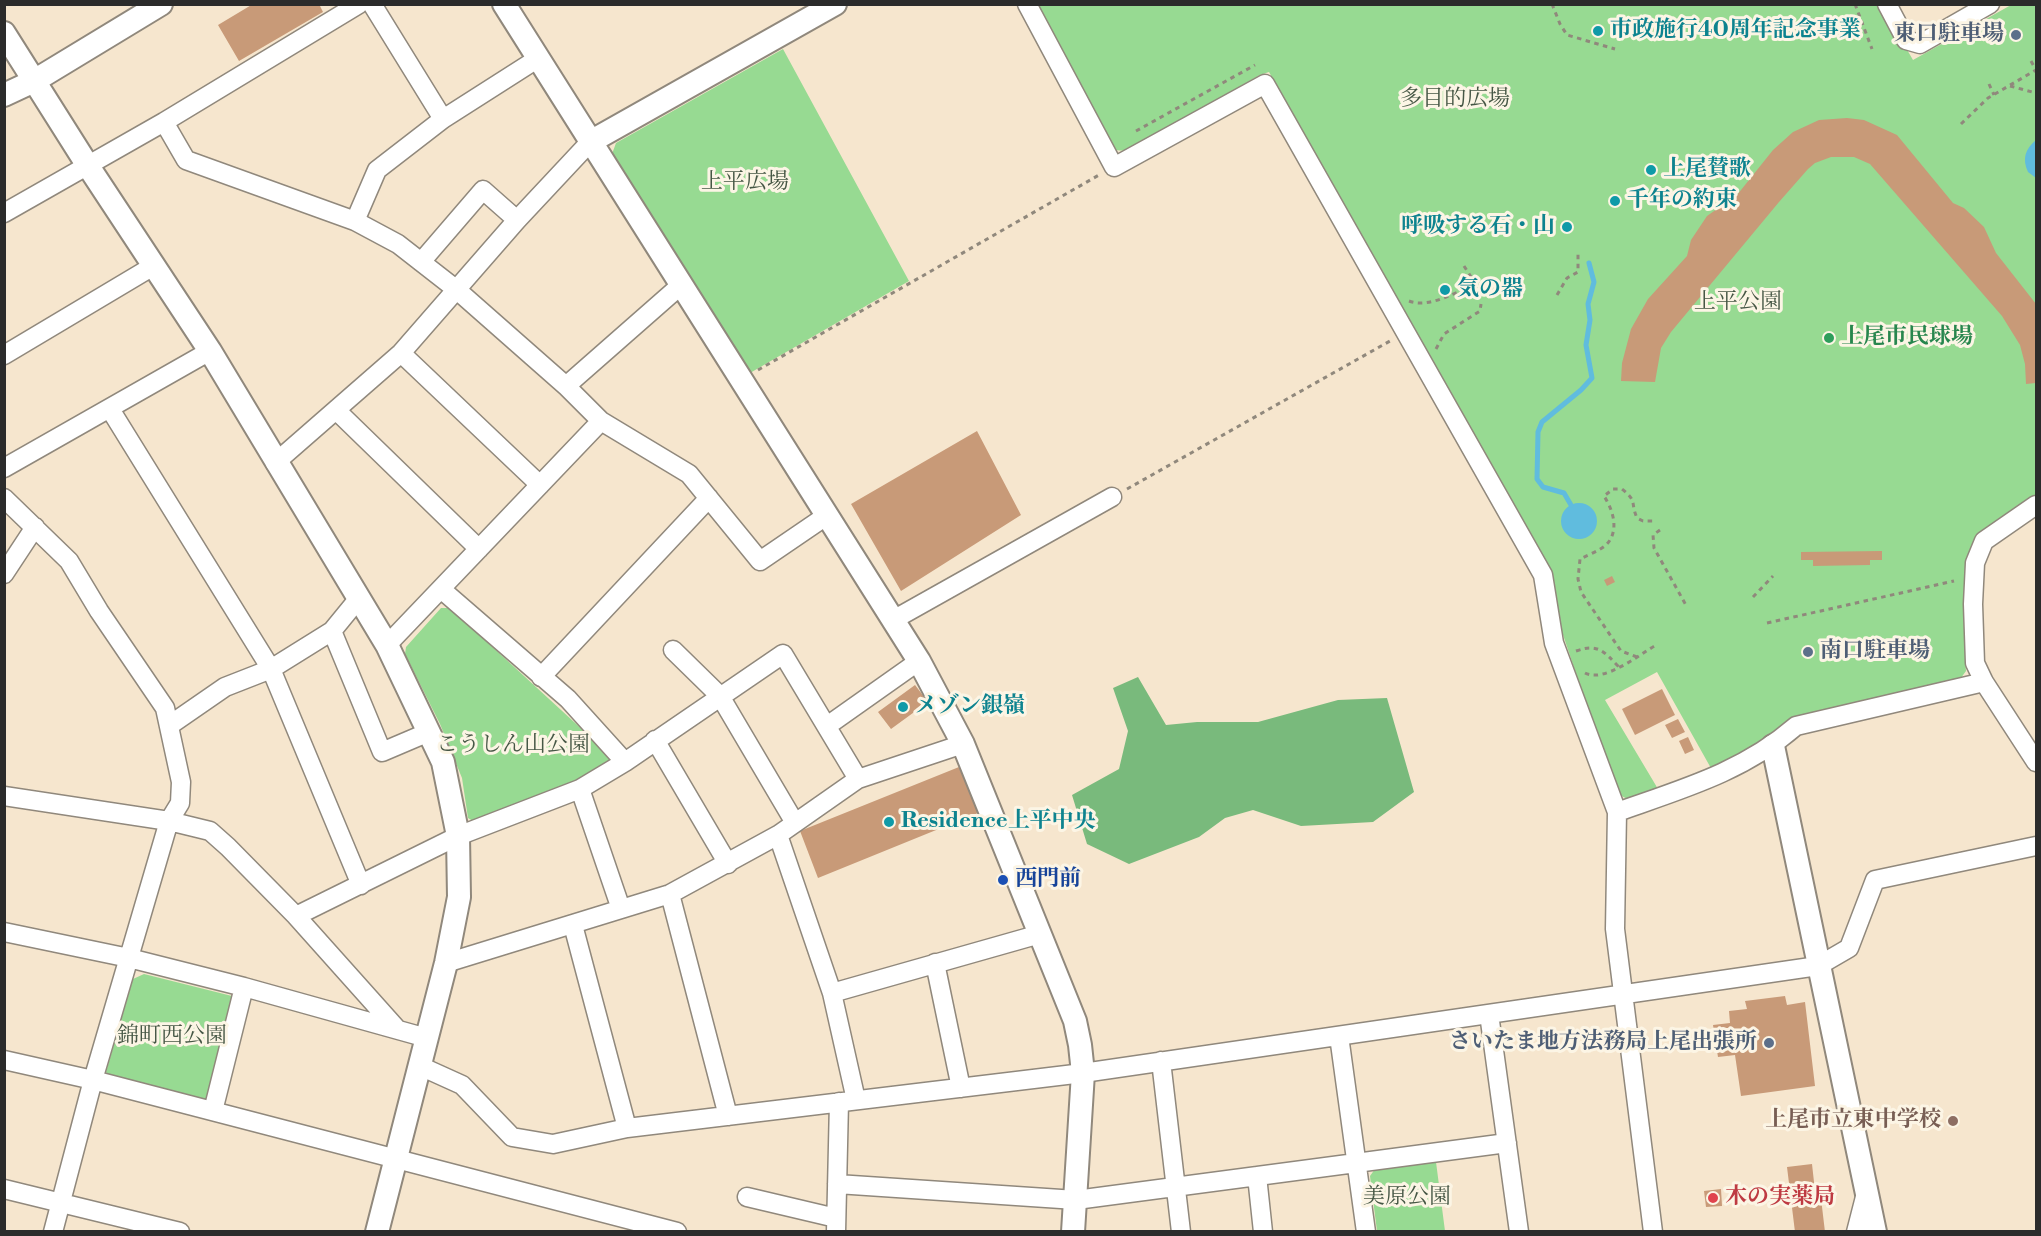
<!DOCTYPE html>
<html>
<head>
<meta charset="utf-8">
<style>
	body { margin:0 }
	#map { position:relative; width:2041px; height:1236px; overflow:hidden; background:#f6e6ce; font-family:"Libre Bodoni",serif }
	canvas { display:block }
	.frame { position:absolute; inset:0; border:6px solid #2b2b2b; pointer-events:none }
</style>
</head>
<body>
<div id="map">
<canvas width="2041" height="1236"></canvas>
<div class="frame"></div>
</div>
<script>
const ctx = document.querySelector('canvas').getContext('2d');
ctx.lineJoin = 'round';
function fillPath(path, color) { ctx.fillStyle = color; ctx.fill(path, 'evenodd'); }
function trace(path, color, width, dash) { ctx.strokeStyle = color; ctx.lineWidth = width; ctx.lineCap = dash ? 'butt' : 'round'; ctx.setLineDash(dash || []); ctx.stroke(path); }
function drawText(font, color, halo, rows, align = 'center') {
  ctx.font = font + ' "Libre Bodoni","Noto Serif JP",serif'; ctx.lineWidth = 6; ctx.setLineDash([]); ctx.textBaseline = 'middle'; ctx.strokeStyle = halo; ctx.fillStyle = color; for (const [text, x, y, turn = 0] of rows) {
    ctx.save(); ctx.translate(x, y); ctx.rotate((+turn || 0) * Math.PI / 180); ctx.textAlign = isNaN(turn) ? turn : align; if (halo) ctx.strokeText(text, 0, 0); ctx.fillText(text, 0, 0); ctx.restore();
  }
}
const green = new Path2D(`
	M 1036,5 L 1881,5 L 1913,60 L 2011,5 L 2036,5 L 2036,495 L 1975,542 C 1958,566 1966,640 1966,671 L 1958,682 L 1793,718 L 1759,742 L 1712,770 L 1657,672 L 1605,700 L 1658,789 L 1629,800 L 1620,795 L 1599,742 L 1555,611 L 1408,321 L 1269,72 L 1260,75 L 1127,151 L 1114,150 Z
	M 783,49 L 909,281 L 750,373 L 612,154 L 616,143 Z
	M 441,608 L 450,608 L 610,755 L 610,765 L 576,786 L 476,823 L 468,818 L 462,778 L 440,724 L 405,654 L 406,647 Z
	M 144,974 L 232,996 L 236,1003 L 212,1097 L 205,1102 L 111,1080 L 106,1072 L 133,979 Z
	M 1436,1162 L 1445,1231 L 1377,1231 L 1370,1176 L 1375,1169 Z`);
const forest = new Path2D(`
	M 1138,677 L 1166,725 L 1197,722 L 1258,722 L 1338,700 L 1387,698 L 1414,792 L 1373,822 L 1301,826 L 1253,810 L 1225,818 L 1199,837 L 1129,864 L 1087,844 L 1072,795 L 1119,769 L 1128,731 L 1113,688 Z`);
const water = new Path2D(`
	M 2036,140 L 2036,178 L 2028,172 C 2022,159 2025,149 2036,140 Z
	M1561 521a18 18 0 1 1 36 0a18 18 0 1 1-36 0Z`);
const stream = new Path2D(`
	M 1571,505 L 1564,493 L 1543,487 L 1537,479 L 1538,432 L 1542,422 L 1581,390 L 1592,378 L 1586,345 L 1590,320 L 1588,304 L 1594,282 L 1589,263`);
const building = new Path2D(`
	M 253,4 L 319,4 L 323,12 L 239,61 L 218,25 Z
	M 1847,118 L 1864,120 L 1897,135 L 1953,203 L 1964,208 L 1984,227 L 1996,253 L 2036,304 L 2036,383 L 2026,384 L 2025,364 L 2020,345 L 2002,316 L 1870,164 L 1854,157 L 1831,157 L 1815,163 L 1808,169 L 1779,202 L 1671,332 L 1661,348 L 1655,382 L 1621,381 L 1622,363 L 1631,329 L 1648,299 L 1687,256 L 1691,240 L 1707,216 L 1737,195 L 1773,150 L 1793,132 L 1819,120 Z
	M 977,431 L 1021,515 L 901,591 L 851,504 Z
	M 1882,551 L 1882,560 L 1870,560 L 1870,565 L 1813,566 L 1813,560 L 1801,560 L 1801,552 Z
	M 1612,576 L 1615,582 L 1607,586 L 1604,580 Z
	M 915,685 L 928,702 L 891,729 L 878,712 Z
	M 1662,689 L 1675,715 L 1635,735 L 1622,709 Z
	M 1678,719 L 1685,732 L 1672,738 L 1665,725 Z
	M 1688,737 L 1694,750 L 1685,754 L 1679,741 Z
	M 959,767 L 978,813 L 818,878 L 800,831 Z
	M 1785,996 L 1787,1005 L 1805,1002 L 1815,1086 L 1741,1096 L 1735,1055 L 1718,1057 L 1713,1025 L 1730,1023 L 1729,1011 L 1747,1009 L 1745,1001 Z
	M 1812,1164 L 1815,1191 L 1820,1190 L 1825,1232 L 1795,1232 L 1787,1167 Z
	M 1721,1189 L 1722,1206 L 1706,1207 L 1704,1191 Z`);
const path = new Path2D(`
	M 1552,4 L 1560,24 L 1567,35 L 1615,49
	M 1855,4 L 1872,49
	M 2031,61 L 2036,70
	M 1989,84 L 1994,95
	M 2010,86 L 2036,93
	M 1961,124 L 1988,98 L 2036,70
	M 1136,131 L 1255,65
	M 1464,266 L 1478,288
	M 1557,295 L 1567,278 L 1578,272 L 1578,251
	M 1409,301 C 1431,309 1454,291 1476,286
	M 1436,349 L 1444,334 L 1480,311 L 1481,304
	M 758,370 L 1099,175
	M 1127,489 L 1390,341
	M 1660,530 L 1653,535 L 1654,548 L 1687,607
	M 1753,597 L 1773,576
	M 1767,623 L 1954,581
	M 1576,651 C 1599,643 1604,652 1619,667
	M 1637,657 L 1621,651 L 1581,592 L 1578,579 L 1580,559 C 1588,555 1599,551 1606,545 C 1620,531 1613,510 1604,496 L 1613,489 L 1622,489 C 1638,502 1630,502 1637,518 L 1643,521 L 1655,521
	M 1585,673 C 1604,683 1639,655 1656,645`);
const minor = new Path2D(`
	M 372,4 L 443,119
	M 1027,4 L 1114,167 L 1265,84 L 1543,575 L 1554,643 L 1617,812 L 1615,929 L 1653,1232
	M 1887,4 L 1906,40 L 1920,44 L 1990,4
	M 164,122 L 186,160 L 355,221 L 398,244 L 457,290 L 566,386 L 601,421 L 689,474 L 760,561 L 826,516
	M 4,213 L 164,122 L 359,4
	M 355,221 L 377,170 L 443,119 L 537,59
	M 421,262 L 483,190 L 517,220
	M 401,353 L 540,485
	M 4,355 L 155,265
	M 566,386 L 681,285
	M 110,409 L 271,669 L 361,885
	M 337,411 L 479,549
	M 275,463 L 401,353 L 517,220 L 590,142
	M 4,468 L 210,351
	M 4,498 L 69,561 L 99,611 L 165,708 L 181,782 L 180,803 L 169,821 L 93,1080 L 53,1232
	M 2036,505 L 1984,541 L 1975,563 L 1973,604 L 1975,663 L 1984,682 L 2036,762
	M 4,574 L 35,527
	M 441,589 L 568,699 L 625,762
	M 893,620 L 1112,497
	M 332,631 L 382,752 L 429,732
	M 387,645 L 601,421
	M 673,650 L 720,696 L 795,823
	M 541,677 L 709,498
	M 170,725 L 225,687 L 271,669 L 332,631 L 359,598
	M 827,726 L 919,661
	M 655,740 L 728,864
	M 580,789 L 621,909
	M 4,796 L 169,821 L 210,831 L 228,847 L 296,916 L 397,1029
	M 1617,812 C 1682,789 1743,772 1796,726 L 1984,682
	M 778,835 L 832,993 L 856,1100
	M 670,894 L 728,1116
	M 296,916 L 458,836 L 580,789 L 625,762 L 783,654 L 858,779
	M 573,925 L 627,1128
	M 4,932 L 129,958 L 244,987 L 427,1038
	M 446,963 L 670,894 L 778,835 L 858,779 L 963,744
	M 935,963 L 961,1088
	M 832,993 L 1040,934
	M 1489,1014 L 1519,1232
	M 1339,1036 L 1366,1232
	M 4,1060 L 93,1080 L 677,1232
	M 1161,1061 L 1181,1232
	M 420,1066 L 462,1085 L 512,1137 L 553,1144 L 627,1128 L 1083,1073 L 1818,966 L 1849,948 L 1875,880 L 2036,846
	M 213,1111 L 244,987
	M 1257,1176 L 1263,1232
	M 837,1184 L 1076,1200 L 1507,1143
	M 4,1189 L 180,1232
	M 747,1197 L 836,1218
	M 836,1232 L 839,1102
	M 1856,1232 L 1866,1193`);
const tertiary = new Path2D(`
	M 504,4 L 919,661 L 963,744 L 1075,1021 L 1080,1045 L 1083,1073 L 1073,1232
	M 4,33 L 88,166 L 210,351 L 387,645 L 443,762 L 458,836 L 459,897 L 446,963 L 377,1232
	M 4,95 L 34,81 L 161,4
	M 590,142 L 835,4
	M 1773,746 L 1875,1232`);
const markers = [
	[1598,31,6,"#0f9aa8"],
	[2016,35,6,"#5c6f8a"],
	[1651,170,6,"#0f9aa8"],
	[1615,201,6,"#0f9aa8"],
	[1567,227,6,"#0f9aa8"],
	[1445,290,6,"#0f9aa8"],
	[1829,338,6,"#2e9e5b"],
	[1808,652,6,"#5c6f8a"],
	[903,707,6,"#0f9aa8"],
	[889,822,6,"#0f9aa8"],
	[1003,880,6,"#1a4fb4"],
	[1769,1043,6,"#5c6f8a"],
	[1953,1121,6,"#8d6e63"],
	[1713,1198,6,"#e0444e"]
];
const cultureNames = [
	["市政施行40周年記念事業",1610,31],
	["上尾賛歌",1663,170],
	["千年の約束",1627,201],
	["呼吸する石・山",1555,227,"right"],
	["気の器",1457,290],
	["メゾン銀嶺",915,707],
	["Residence上平中央",901,822]
];
const serviceNames = [
	["東口駐車場",2004,35],
	["南口駐車場",1820,652,"left"],
	["さいたま地方法務局上尾出張所",1757,1043]
];
const parkNames = [
	["多目的広場",1455,100],
	["上平広場",745,183],
	["上平公園",1738,303],
	["こうしん山公園",513,746],
	["錦町西公園",172,1037],
	["美原公園",1407,1198]
];
const leisureNames = [
	["上尾市民球場",1841,338]
];
const transitNames = [
	["西門前",1015,880]
];
const educationNames = [
	["上尾市立東中学校",1941,1121]
];
const healthNames = [
	["木の実薬局",1725,1198]
];
fillPath(green, '#97da92');
fillPath(forest, '#79ba7c');
fillPath(water, '#60bcde');
trace(stream, '#60bcde', 5);
fillPath(building, '#c89a78');
trace(minor, '#90887c', 21);
trace(tertiary, '#90887c', 26);
trace(path, '#90887c', 3, [4.5, 4.5]);
trace(minor, '#fff', 18);
trace(tertiary, '#fff', 22);
for (const [x, y, r, color] of markers) { const dot = new Path2D(); dot.arc(x, y, r, 0, 2 * Math.PI); ctx.fillStyle = color; ctx.fill(dot); trace(dot, '#fcf5e5', 2); }
drawText('bold 22px', '#0d838f', '#fcf5e5', cultureNames, 'left');
drawText('bold 22px', '#4e5e75', '#fcf5e5', serviceNames, 'right');
drawText('22px', '#465745', '#fcf5e5', parkNames);
drawText('bold 22px', '#27864d', '#fcf5e5', leisureNames, 'left');
drawText('bold 22px', '#164399', '#fcf5e5', transitNames, 'left');
drawText('bold 22px', '#785e54', '#fcf5e5', educationNames, 'right');
drawText('bold 22px', '#be3a42', '#fcf5e5', healthNames, 'left');
</script>
</body>
</html>
